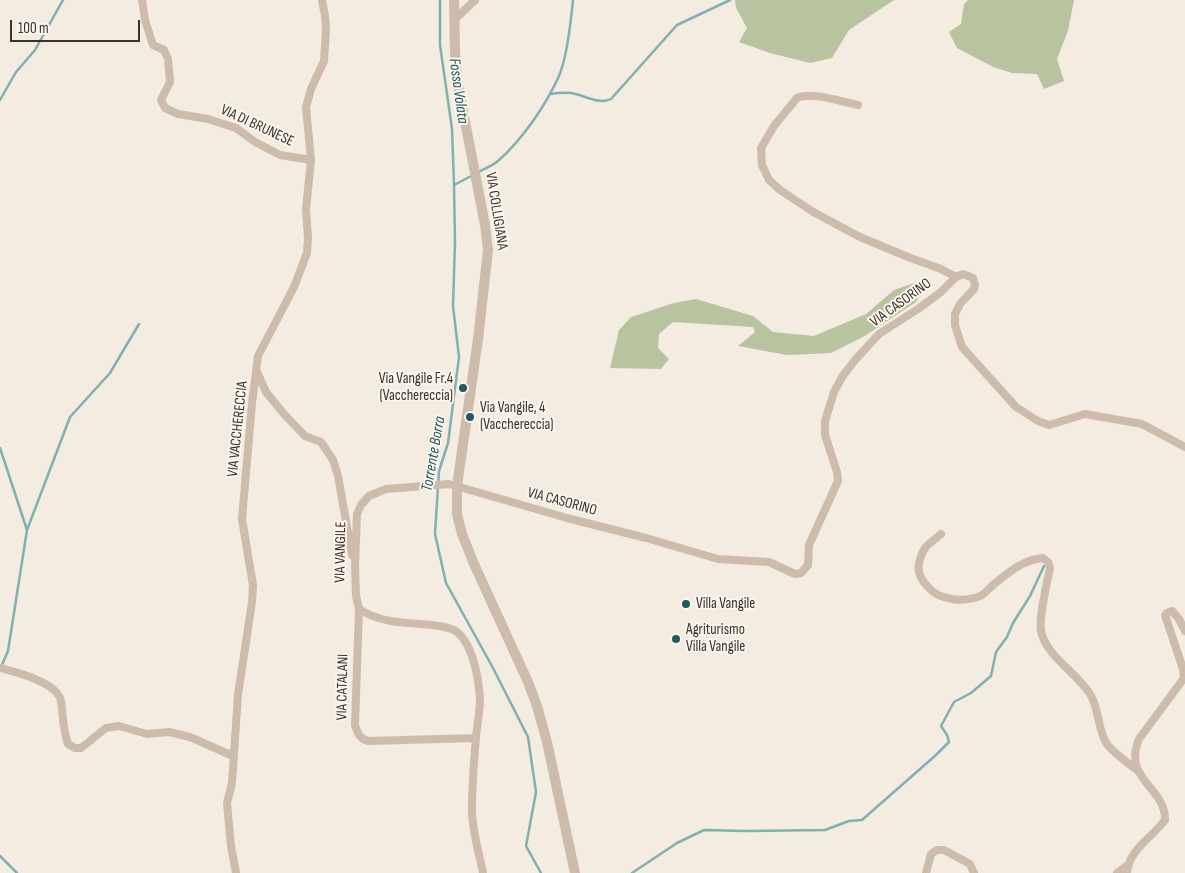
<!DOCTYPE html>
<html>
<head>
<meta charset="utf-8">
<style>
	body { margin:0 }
	#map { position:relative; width:1185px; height:873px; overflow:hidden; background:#f4ebe1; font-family:"Sofia Sans Condensed",sans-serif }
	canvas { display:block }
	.scale { position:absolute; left:10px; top:20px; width:130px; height:22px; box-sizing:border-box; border:2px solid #3b302b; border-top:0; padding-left:6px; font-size:15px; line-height:18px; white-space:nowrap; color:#3b302b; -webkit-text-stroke:4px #fbf5ee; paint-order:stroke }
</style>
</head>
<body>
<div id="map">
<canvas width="1185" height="873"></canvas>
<div class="scale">100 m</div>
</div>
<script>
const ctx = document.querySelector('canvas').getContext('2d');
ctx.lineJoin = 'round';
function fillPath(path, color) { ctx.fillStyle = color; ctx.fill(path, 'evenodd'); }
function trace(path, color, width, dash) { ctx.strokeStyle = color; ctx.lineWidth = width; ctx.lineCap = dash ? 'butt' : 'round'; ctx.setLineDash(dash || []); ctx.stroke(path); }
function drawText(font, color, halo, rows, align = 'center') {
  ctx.font = font + ' "Sofia Sans Condensed",sans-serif'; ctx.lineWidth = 4; ctx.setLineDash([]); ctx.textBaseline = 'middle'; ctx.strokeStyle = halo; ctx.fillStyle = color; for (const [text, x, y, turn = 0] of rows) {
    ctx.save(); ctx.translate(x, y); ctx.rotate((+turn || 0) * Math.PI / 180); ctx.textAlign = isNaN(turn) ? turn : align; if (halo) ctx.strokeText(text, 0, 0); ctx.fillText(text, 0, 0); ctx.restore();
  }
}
const green = new Path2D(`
	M 735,0 L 894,0 L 849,30 L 832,58 L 810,63 L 770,53 L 739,42 L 747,28 L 736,8 Z
	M 968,0 L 1074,0 L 1068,31 L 1057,59 L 1064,81 L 1044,89 L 1037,74 L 1012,73 L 993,67 L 957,48 L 949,32 L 961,24 L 964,4 Z
	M 920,281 L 928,285 L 916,302 L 863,337 L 831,353 L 787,355 L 738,346 L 755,332 L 753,327 L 673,322 L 659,334 L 658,348 L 669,359 L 661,369 L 610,368 L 619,330 L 631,317 L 674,303 L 696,299 L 753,316 L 773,332 L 814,336 L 866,314 L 894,290 Z`);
const stream = new Path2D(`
	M 440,0 L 440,45 L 452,129 L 454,185
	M 550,94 C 557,93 564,92 571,93 C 584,95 599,105 611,99 L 677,25 L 730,0
	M 0,100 L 16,72 L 35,50 L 63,0
	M 478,172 C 484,169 492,166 498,161 C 522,140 546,105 559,76 C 567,57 571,21 573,0
	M 473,175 L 454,185 L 455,242 L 453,306 L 459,357 L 448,443 L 439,471 L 435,534 L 446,583 L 493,668 L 528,737 L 536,792 L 526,846 L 541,873
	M 0,448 L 27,530 L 8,651 L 1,667
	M 27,530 L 70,417 L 110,373 L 139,324
	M 0,856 L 17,873
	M 632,873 L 677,843 L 704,830 L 746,831 L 825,830 L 849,821 L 862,820 L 936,755 L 949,742 L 947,735 L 941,726 L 954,702 L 971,693 L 991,676 L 996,652 L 1007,637 L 1013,623 L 1030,596 L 1044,566`);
const minor = new Path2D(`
	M 142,0 L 145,20 L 153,45 L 164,50 L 168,59 L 170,82 L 161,100 L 165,108 L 178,114 L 208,119 L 236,128 L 255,142 L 280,155 L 311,160
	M 454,20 L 475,0
	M 858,105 C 842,102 811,91 797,98 L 774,126 L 761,148 L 762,165 L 769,180 L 780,190 L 815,213 L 860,237 L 908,257 L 941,269 L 956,277
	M 257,372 L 266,392 L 284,414 L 305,436 L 321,442 L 333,460 L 338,476 L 352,555
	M 941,534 C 928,545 923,546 919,563 C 917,573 922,581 928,587 C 940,601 966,603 982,595 C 986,592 990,588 993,585 C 1009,572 1022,560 1043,558 L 1048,562 L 1050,568 C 1047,583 1037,623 1042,635 C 1050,659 1077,673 1090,694 C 1100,710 1097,729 1107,744 C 1113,753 1130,764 1139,772
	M 359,609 L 355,725 C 358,734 359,738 368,741 L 476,738
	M 0,668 C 16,672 57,682 61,701 C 63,716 63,730 68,744 L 75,748 L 81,748 L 106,728 L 119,726 L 147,734 L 169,732 L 190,737 L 233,756
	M 236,873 L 231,846 L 227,803 L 232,783 L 238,695 L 252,602 L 253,585 L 242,519 L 252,403 L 258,356 L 294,287 L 307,253 L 308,238 L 306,209 L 311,160 L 306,107 L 311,89 L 324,61 L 326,30 L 325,16 L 322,0
	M 483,873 C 479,852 472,831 472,810 C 472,786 474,761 476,737 C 477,725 480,712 480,700 C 479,680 473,641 454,630 C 444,625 432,625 421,624 C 400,623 377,621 359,609 L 356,596 L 355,566 L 357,514 L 361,505 L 369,496 L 386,489 L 449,484 L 567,518 L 646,538 L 718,559 L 769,562 L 795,574 L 801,573 L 808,565 L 809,545 L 838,481 L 837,472 L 825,435 L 825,421 L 834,392 L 842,377 L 855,360 L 879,334 L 918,309 L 941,292 L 956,277 L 963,274 L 973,278 L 975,285 L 974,289 L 960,304 L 955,314 L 955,325 L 962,347 L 1016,407 L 1038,421 L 1049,425 L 1085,414 L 1142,424 L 1185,447
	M 926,873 L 931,854 L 937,850 L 944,850 L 970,864 L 974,873
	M 1117,873 L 1128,865
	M 1127,873 C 1129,849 1152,838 1165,820 C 1166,787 1122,780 1139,739 L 1184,678 L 1183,669 L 1165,615 L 1167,613 L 1172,611 L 1179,619 L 1185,631`);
const tertiary = new Path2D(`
	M 454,0 L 455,51 L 457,80 L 485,225 L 488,250 L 478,339 L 457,486 L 457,514 L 462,534 L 474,564 L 528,682 L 537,706 L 547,742 L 575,873`);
const markers = [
	[463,388,5,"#1f5a5e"],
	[470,417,5,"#1f5a5e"],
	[686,604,5,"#1f5a5e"],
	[676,639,5,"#1f5a5e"]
];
const streetNames = [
	["VIA DI BRUNESE",257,126,25],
	["VIA COLLIGIANA",496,211,81],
	["VIA CASORINO",901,303,-36],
	["VIA VACCHERECCIA",238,429,-84],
	["VIA CASORINO",562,502,15],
	["VIA VANGILE",341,552,-89],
	["VIA CATALANI",343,687,-89]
];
const poiNames = [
	["Via Vangile Fr.4",453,379,"right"],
	["(Vacchereccia)",453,396,"right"],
	["Via Vangile, 4",480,408],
	["(Vacchereccia)",480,425],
	["Villa Vangile",696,604],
	["Agriturismo",686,630],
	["Villa Vangile",686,647]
];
const waterNames = [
	["Fosso Volata",458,91,82],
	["Torrente Borra",434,454,-80]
];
fillPath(green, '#b8c4a0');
trace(stream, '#7fb0b2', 2.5);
trace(minor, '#cdbbac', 8);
trace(tertiary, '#cdbbac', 10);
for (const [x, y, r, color] of markers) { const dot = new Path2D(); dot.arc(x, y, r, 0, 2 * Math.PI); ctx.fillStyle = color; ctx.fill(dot); trace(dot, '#fbf5ee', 2); }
drawText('15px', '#3b302b', '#fbf5ee', streetNames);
drawText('15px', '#3b302b', '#fbf5ee', poiNames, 'left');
drawText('italic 16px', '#1f5a5e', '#fbf5ee', waterNames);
</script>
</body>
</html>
